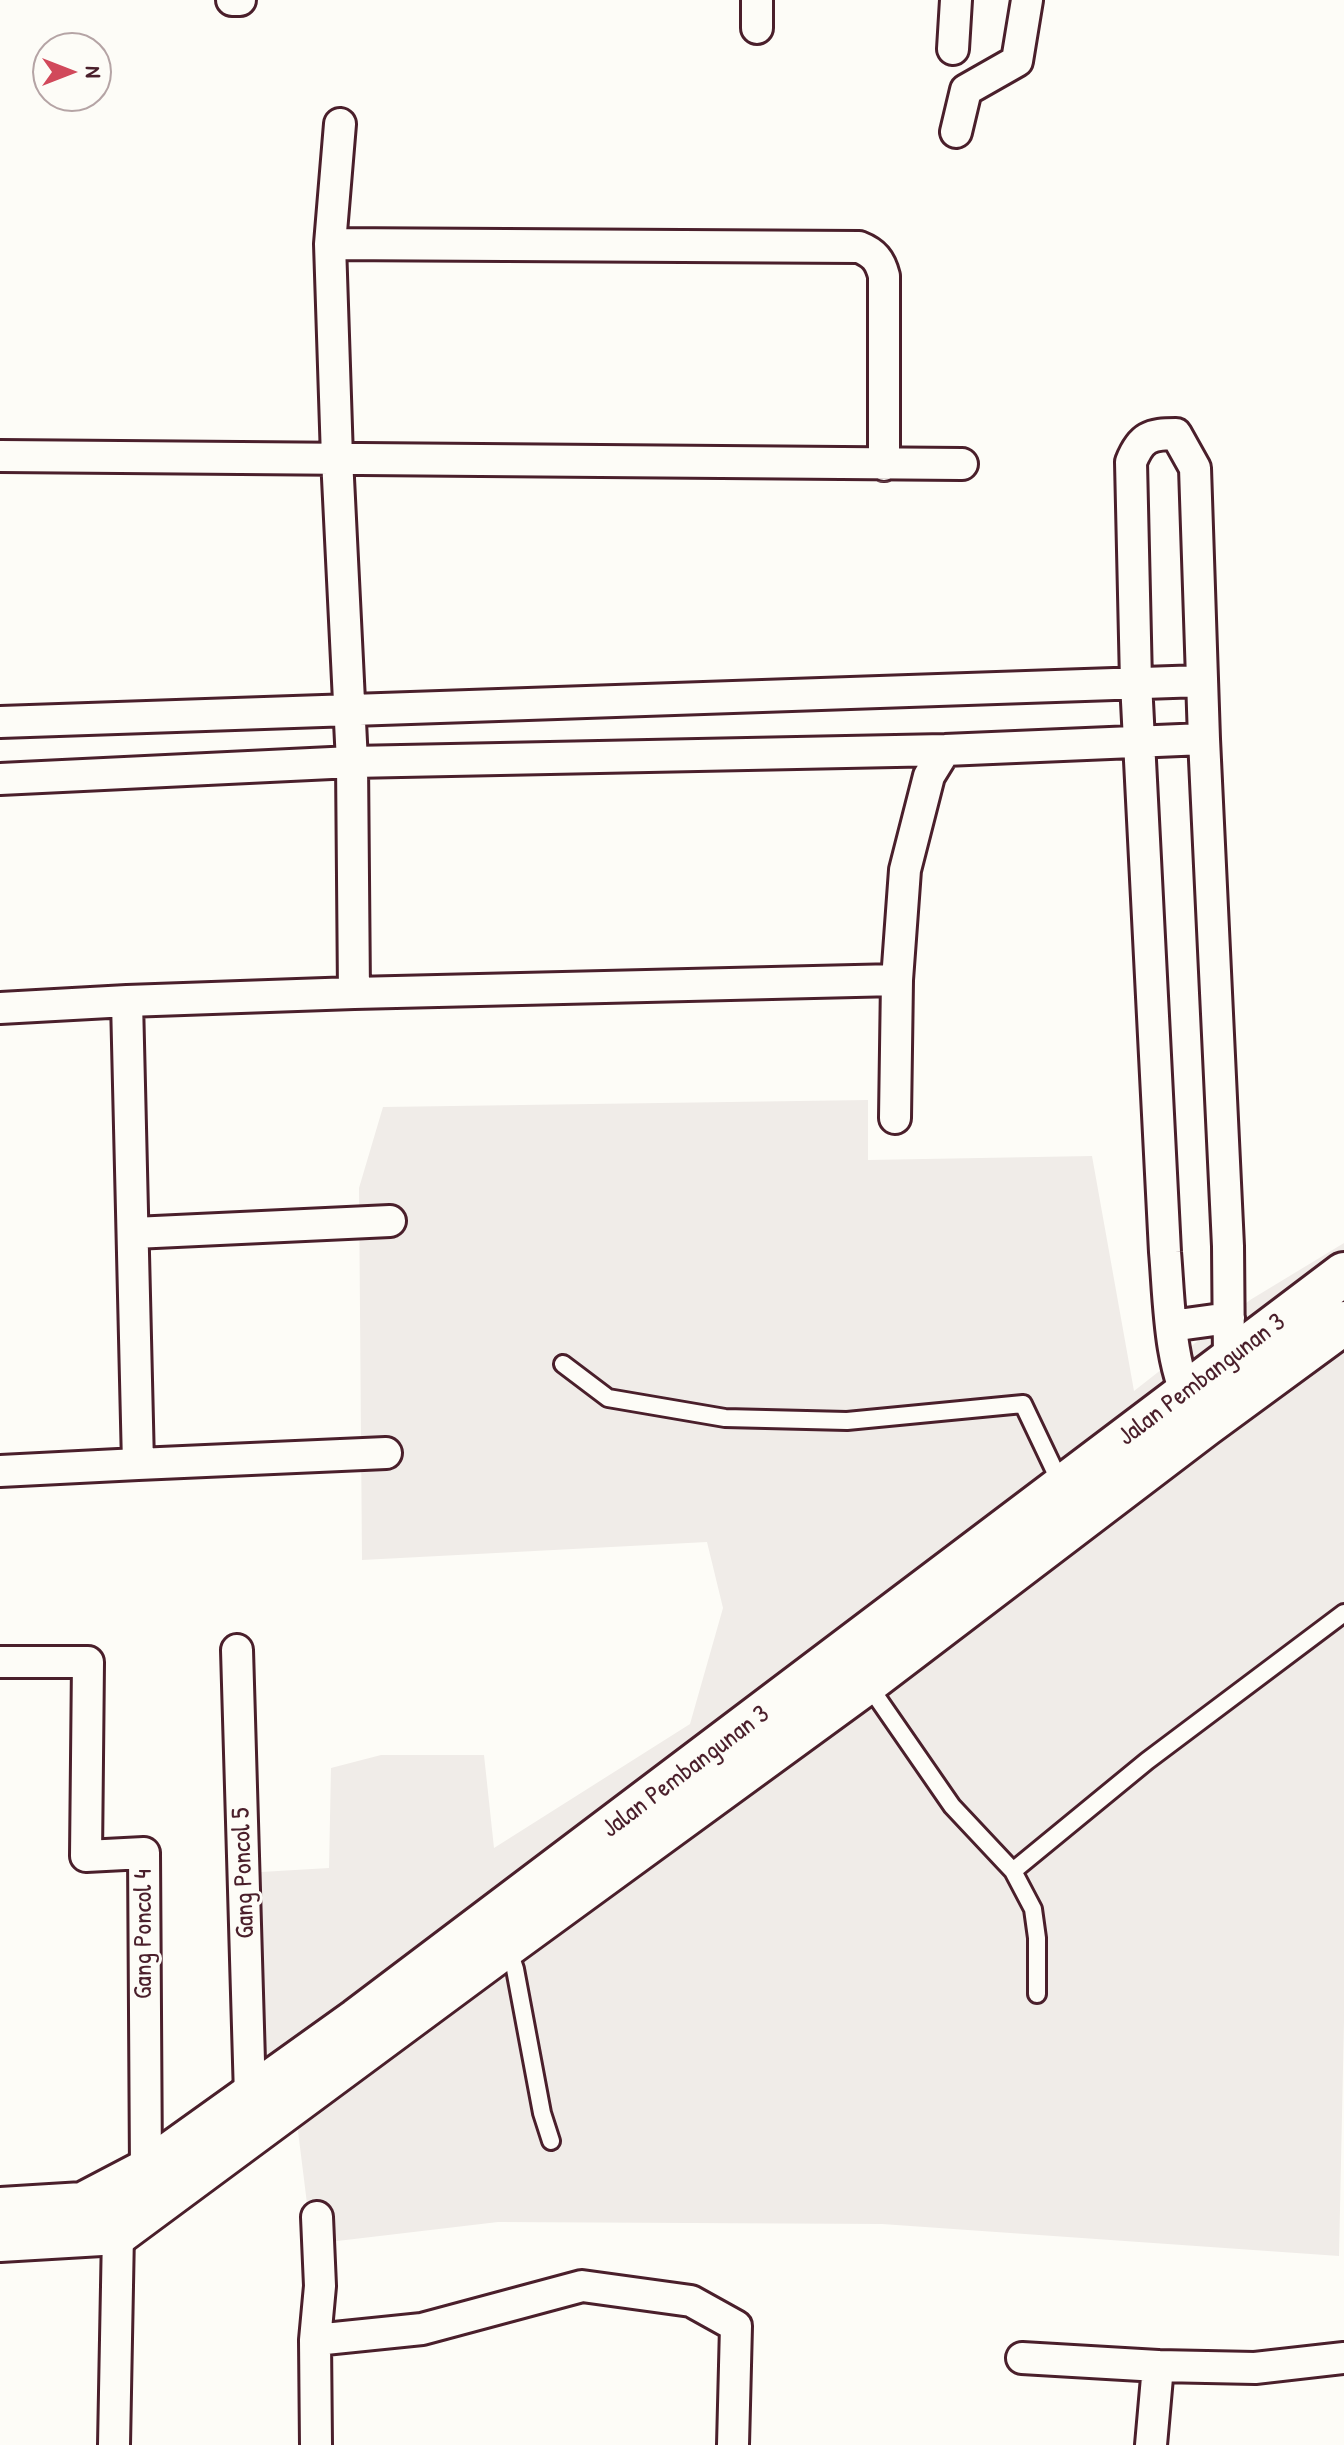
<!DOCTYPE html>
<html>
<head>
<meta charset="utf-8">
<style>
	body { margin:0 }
	#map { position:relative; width:1344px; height:2445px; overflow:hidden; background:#fdfcf7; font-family:"Patrick Hand",sans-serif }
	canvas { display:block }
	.north { position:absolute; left:32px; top:32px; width:80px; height:80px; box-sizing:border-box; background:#fdfcf7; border:2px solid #b5a4a5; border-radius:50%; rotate:90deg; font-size:22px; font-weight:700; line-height:32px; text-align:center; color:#4a1f2b }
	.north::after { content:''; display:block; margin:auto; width:28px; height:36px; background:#d1495b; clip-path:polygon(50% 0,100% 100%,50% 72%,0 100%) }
</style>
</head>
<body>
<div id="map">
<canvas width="1344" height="2445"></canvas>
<div class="north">N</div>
</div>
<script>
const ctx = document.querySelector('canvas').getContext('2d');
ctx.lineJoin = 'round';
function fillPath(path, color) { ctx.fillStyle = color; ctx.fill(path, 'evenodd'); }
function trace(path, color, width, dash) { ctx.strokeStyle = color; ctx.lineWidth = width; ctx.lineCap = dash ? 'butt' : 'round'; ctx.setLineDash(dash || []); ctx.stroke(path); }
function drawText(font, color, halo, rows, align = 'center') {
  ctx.font = font + ' "Patrick Hand",sans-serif'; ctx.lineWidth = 6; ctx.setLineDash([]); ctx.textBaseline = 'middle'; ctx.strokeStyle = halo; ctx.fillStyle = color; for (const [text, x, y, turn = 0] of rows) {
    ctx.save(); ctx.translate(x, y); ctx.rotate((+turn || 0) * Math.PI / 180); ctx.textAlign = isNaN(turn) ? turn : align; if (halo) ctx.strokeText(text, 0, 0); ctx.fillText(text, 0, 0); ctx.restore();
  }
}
const built = new Path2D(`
	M 868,1100 L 868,1160 L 1092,1156 L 1134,1391 L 1250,1300 L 1344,1243 L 1344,2021 L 1339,2256 L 882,2224 L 498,2222 L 312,2244 L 297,2123 L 244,2052 L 244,1873 L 329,1868 L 331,1768 L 381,1755 L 484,1755 L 494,1848 L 690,1724 L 723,1608 L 707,1542 L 362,1560 L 359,1188 L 383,1107 Z`);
const lane = new Path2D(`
	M 563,1364 L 608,1398 L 725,1418 L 847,1421 L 1023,1404 L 1061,1484
	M 867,1683 L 952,1806 L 1013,1871 L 1033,1909 L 1037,1938 L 1037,1994
	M 1013,1871 L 1147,1761 L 1344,1613
	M 508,1948 L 515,1969 L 542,2113 L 551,2141`);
const street = new Path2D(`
	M 232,0 L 240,0
	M 757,28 L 757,0
	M 953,49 L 956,0
	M 340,124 L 330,244 L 337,458 L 352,762 L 354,993
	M 956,132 L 966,90 L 1017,61 L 1027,0
	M 330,244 L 859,247 C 874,253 880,260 884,276 L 884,465
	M 0,456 L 962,464
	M 0,722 L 1202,681
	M 0,779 L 352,762 L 945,750 L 1204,739
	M 127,1001 L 354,993 L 897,980
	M 0,1008 L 127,1001 L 138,1464 L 386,1453
	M 895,1118 L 897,980 L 905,870 L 929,776 L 945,750
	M 134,1233 L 390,1221
	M 1171,1326 L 1229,1318
	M 1194,1408 C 1169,1371 1169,1297 1165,1252 L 1136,682 L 1131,462 C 1141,437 1150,434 1176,434 L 1195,468 L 1204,739 L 1228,1246 L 1229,1359 L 1236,1372
	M 0,1471 L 138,1464
	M 237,1650 L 250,2096
	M 0,1662 L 88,1662 L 86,1856 L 144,1853 L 146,2171
	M 315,2340 L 422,2329 L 582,2286 L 691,2301 L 736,2326 L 733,2445
	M 1022,2358 L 1158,2366 L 1255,2368 L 1344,2358
	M 114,2445 L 118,2233
	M 316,2445 L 315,2340 L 320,2286 L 317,2217
	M 1151,2445 L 1158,2366`);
const secondary = new Path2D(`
	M 0,2209 L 83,2204 L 146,2171 L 357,2020 L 1344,1274
	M 0,2240 L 118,2233 L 507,1945 L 866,1683 L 1205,1425 L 1344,1323`);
const streetNames = [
	["Jalan Pembangunan 3",1202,1380,-37],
	["Jalan Pembangunan 3",686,1772,-37],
	["Gang Poncol 5",244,1873,-92],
	["Gang Poncol 4",144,1934,-90]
];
fillPath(built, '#f0ece8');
trace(lane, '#4a1f2b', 22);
trace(street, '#4a1f2b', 36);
trace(secondary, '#4a1f2b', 48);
trace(lane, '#fdfcf7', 16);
trace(street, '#fdfcf7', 30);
trace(secondary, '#fdfcf7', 42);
drawText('26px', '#4a1f2b', '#fdfcf7', streetNames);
</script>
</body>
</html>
